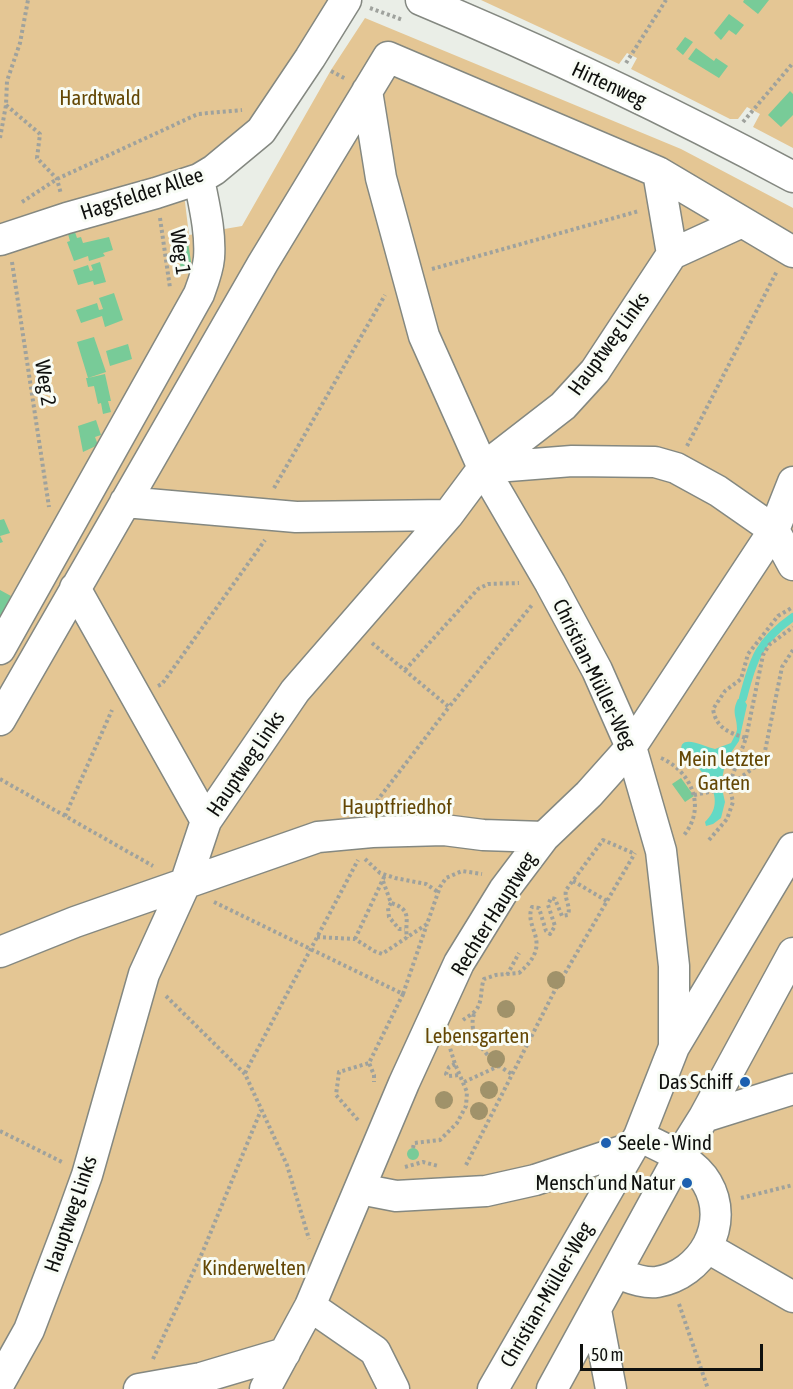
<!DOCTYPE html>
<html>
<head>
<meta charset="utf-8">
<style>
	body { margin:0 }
	#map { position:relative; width:793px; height:1389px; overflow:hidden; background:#eaeee7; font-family:"Asap Condensed",sans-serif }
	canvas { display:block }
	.scale { position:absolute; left:580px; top:1344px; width:183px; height:27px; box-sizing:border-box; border:3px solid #0f100e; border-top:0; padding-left:8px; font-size:18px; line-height:21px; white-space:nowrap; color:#0f100e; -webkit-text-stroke:4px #f8fcf5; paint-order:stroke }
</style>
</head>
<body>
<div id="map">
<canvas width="793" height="1389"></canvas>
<div class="scale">50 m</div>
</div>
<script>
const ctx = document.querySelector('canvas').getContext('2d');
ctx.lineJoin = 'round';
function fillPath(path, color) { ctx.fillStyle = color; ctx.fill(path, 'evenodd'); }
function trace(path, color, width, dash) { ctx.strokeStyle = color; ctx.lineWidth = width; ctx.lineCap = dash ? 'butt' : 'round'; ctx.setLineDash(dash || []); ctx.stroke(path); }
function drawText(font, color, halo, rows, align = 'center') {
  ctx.font = font + ' "Asap Condensed",sans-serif'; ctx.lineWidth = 6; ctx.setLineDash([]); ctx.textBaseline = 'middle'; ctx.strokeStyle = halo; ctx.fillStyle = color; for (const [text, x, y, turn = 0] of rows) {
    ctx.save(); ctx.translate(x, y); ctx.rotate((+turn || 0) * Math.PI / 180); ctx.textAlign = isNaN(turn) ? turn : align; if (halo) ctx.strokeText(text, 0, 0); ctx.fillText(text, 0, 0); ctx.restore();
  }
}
const green = new Path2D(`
	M 0,0 L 329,0 L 253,120 L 201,167 L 0,232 Z
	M 481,0 L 793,0 L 793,148 L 753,127 L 760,114 L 747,107 L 738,119 L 730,119 L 631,69 L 637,58 L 627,53 L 619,64 Z
	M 365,18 L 681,149 L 793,208 L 793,1389 L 0,1389 L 0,251 L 184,194 L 189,235 L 242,226 L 331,70 Z`);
const water = new Path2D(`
	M 743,698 L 747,705 L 739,741 L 726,760 L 724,769 L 721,784 L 725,802 L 721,818 L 713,824 L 706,826 L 705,822 C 730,799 702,768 682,754 C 676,731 705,747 715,749 L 731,743 C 733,739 737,733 737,729 C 737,716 731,713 738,699 Z`);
const stream = new Path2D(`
	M 743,698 C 753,659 759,641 793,617`);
const building = new Path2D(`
	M 744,0 L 769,0 L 758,14 L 743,2 Z
	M 729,14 L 744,25 L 736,35 L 729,30 L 721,40 L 714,33 Z
	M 685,37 L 693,42 L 683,55 L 676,49 Z
	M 696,48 L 714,61 L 716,58 L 728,66 L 719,78 L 688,59 Z
	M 790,91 L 793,94 L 793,115 L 781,127 L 768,115 Z
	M 75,232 L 77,238 L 81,237 L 83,243 L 109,237 L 113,250 L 103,253 L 105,256 L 89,261 L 88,256 L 74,261 L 67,242 L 70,241 L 68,234 Z
	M 188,242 L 192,268 L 181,270 L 177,244 Z
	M 100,262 L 106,282 L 94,285 L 93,281 L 78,285 L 73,270 L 88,265 L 90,271 L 93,270 L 91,265 Z
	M 114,293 L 123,320 L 105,327 L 102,316 L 81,323 L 76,310 L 97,303 L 99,310 L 103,309 L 99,298 Z
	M 94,337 L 106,372 L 88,378 L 105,374 L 111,401 L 108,401 L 111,412 L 103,414 L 101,403 L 98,404 L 94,386 L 88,387 L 86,378 L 88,378 L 77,342 Z
	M 128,344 L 132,359 L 110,366 L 106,351 Z
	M 96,420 L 101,435 L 95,437 L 98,445 L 83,452 L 78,426 Z
	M 4,519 L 10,533 L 0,536 L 3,542 L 0,543 L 0,520 Z
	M 0,590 L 11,596 L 0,618 Z
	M 681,778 L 694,796 L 685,802 L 672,784 Z
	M407 1154a6 6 0 1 1 12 0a6 6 0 1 1-12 0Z`);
const path = new Path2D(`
	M 370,8 L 403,20
	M 626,63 L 666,0
	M 331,71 L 346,79
	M 6,105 L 40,134 L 37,158 L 57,179 L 61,194
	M 743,122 L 793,63
	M 0,138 L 6,105 L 7,81 L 20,43 L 28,0
	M 22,202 L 57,179 L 198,114 L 242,110
	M 160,218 L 170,288
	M 12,262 L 49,507
	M 432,269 L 639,211
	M 687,446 L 777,271
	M 274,488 L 385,295
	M 372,643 L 449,707 L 532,605
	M 405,670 L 478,589 L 488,584 L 519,583
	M 158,686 L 162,684 L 265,540
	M 746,738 L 763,655 L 769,645 L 793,627
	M 661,758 C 691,771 707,807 684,835
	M 0,779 L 153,866
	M 694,795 L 725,789 L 763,761 L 782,667 L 793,650
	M 373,806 L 449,707
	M 65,816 L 112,710
	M 709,840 L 727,819 L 733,802 L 729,785 L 746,738 C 729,733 716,728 713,709 L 725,691 L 741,679 L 748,654 L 778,616 L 793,607
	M 365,859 L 380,873 L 395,878 L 426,884 L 438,892
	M 383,881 L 391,903 C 414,910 404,921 407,938
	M 573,881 L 607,901
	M 214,902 L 403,994 L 369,1063 L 374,1075 L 374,1082
	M 391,903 L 388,908 L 389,917 L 399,929 L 405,929
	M 317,937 L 355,939 L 374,951 L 382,954 L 427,924 L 440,887 L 446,878 L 462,871 L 482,874
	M 355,939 L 385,875
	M 507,975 L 519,953
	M 403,994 L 427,924
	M 166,996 L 245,1074 L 287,1165 L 309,1239
	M 474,1014 C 466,1038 493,1064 512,1074
	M 463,1020 C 467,1017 473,1014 476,1010 C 483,1001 480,989 484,979 L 496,975 L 519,973 C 555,942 523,929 532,907 L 539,908 L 546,931 L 550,934 L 555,926 L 548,905 L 551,898 L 555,899 L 562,916 L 568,915 C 571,906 564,899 566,890 L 603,840 L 633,853
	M 455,1064 L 449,1067 L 446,1074 L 449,1076 L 459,1075
	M 245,1073 L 358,860
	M 464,1082 L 499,1066
	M 358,1120 L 336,1095 L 339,1072 L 369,1063
	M 0,1131 L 62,1162
	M 413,1148 L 414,1143 L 440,1140 L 457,1123 L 466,1106 L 467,1092 L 455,1064 L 450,1048
	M 466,1165 L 554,992 L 635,853
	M 405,1167 L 423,1162 L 438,1166
	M 741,1198 L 793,1185
	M 679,1304 L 708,1389
	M 153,1359 L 203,1251 L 261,1110`);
const minor = new Path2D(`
	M 421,0 C 548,53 672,112 793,177
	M 367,91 L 381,178 L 424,336 L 483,468 L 572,461 L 655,462 L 676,468 L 718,491 L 774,530 L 793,565
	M 0,240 L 67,218 L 156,193 L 199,179 L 214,170 L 261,131 L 310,58 L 346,0
	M 672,254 L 742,222
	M 483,468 L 550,583 L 597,670 L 631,747 L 661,851 L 674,966 L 674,1047 L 639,1136 L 493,1389
	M 125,502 L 296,517 L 448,515
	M 75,588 L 206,821
	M 0,649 L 199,294 C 203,283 208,270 209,258 C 211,232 204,205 199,179
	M 0,720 L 263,263 L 388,57 L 658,172 L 793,252
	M 0,952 L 75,922 L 318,837 L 372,832 L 444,830 L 483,835 L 544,837
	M 674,1047 L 793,848
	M 704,1117 L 793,953
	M 360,1189 L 396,1196 L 486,1191 L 535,1180 L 631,1148
	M 708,1248 L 793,1297
	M 616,1273 C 628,1277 644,1284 657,1282 C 702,1274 731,1224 707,1183 C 693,1159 662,1148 639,1136
	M 310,1306 L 375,1351 L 394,1389
	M 596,1310 L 611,1389
	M 0,1382 L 29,1330 L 69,1225 L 87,1175 L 144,974 L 185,884 L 206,821 L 295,691 L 448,515 L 483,468 L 563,406 L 595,371 L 672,254 L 658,172
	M 139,1389 L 201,1378 L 285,1353
	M 265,1389 L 310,1306 L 404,1083 L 459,963 L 504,890 L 544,837 L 589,794 L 631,747 L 774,530 L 793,482
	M 552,1389 L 679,1157 L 704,1117 L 793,1089`);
const trees = [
	[556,980],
	[506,1009],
	[496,1059],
	[489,1090],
	[444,1100],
	[479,1111]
];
const markers = [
	[745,1082,6,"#1c60b0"],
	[606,1143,6,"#1c60b0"],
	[687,1183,6,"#1c60b0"]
];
const streetNames = [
	["Hirtenweg",609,85,25],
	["Hagsfelder Allee",142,194,-18],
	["Weg 1",180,252,82],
	["Hauptweg Links",609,344,-54],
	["Weg 2",45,383,81],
	["Christian-Müller-Weg",594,674,64],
	["Hauptweg Links",246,764,-56],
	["Rechter Hauptweg",494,914,-58],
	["Hauptweg Links",71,1214,-71],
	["Christian-Müller-Weg",547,1295,-60]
];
const parkNames = [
	["Hardtwald",100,98],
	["Mein letzter",724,759],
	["Garten",724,783],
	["Hauptfriedhof",397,807],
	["Lebensgarten",477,1036],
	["Kinderwelten",254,1268]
];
const poiNames = [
	["Das Schiff",733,1082],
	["Seele - Wind",618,1143,"left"],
	["Mensch und Natur",675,1183]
];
fillPath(green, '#e4c694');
fillPath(water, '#63d9c5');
trace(stream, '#63d9c5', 8);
fillPath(building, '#78cb98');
trace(minor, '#848881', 33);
trace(path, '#9fa29d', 4, [3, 3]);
trace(minor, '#fff', 30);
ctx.fillStyle = '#a0926a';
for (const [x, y] of trees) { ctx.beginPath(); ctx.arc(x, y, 9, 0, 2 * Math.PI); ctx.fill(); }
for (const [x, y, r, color] of markers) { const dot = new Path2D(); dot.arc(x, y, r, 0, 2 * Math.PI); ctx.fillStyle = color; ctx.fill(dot); trace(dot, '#f8fcf5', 2); }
drawText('21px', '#0f100e', '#f8fcf5', streetNames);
drawText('21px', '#644704', '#f8fcf5', parkNames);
drawText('21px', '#0f100e', '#f8fcf5', poiNames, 'right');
</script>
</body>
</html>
